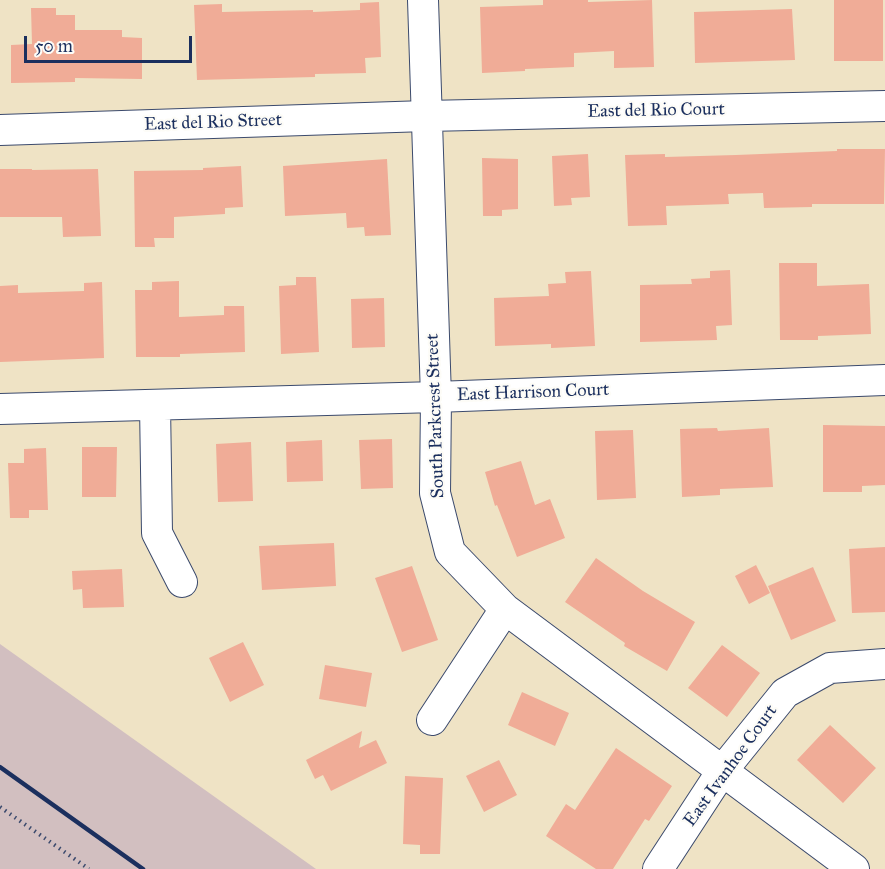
<!DOCTYPE html>
<html>
<head>
<meta charset="utf-8">
<style>
	body { margin:0 }
	#map { position:relative; width:885px; height:869px; overflow:hidden; background:#efe3c5; font-family:"IM FELL Great Primer",serif }
	canvas { display:block }
	.scale { position:absolute; left:24px; top:36px; width:168px; height:27px; box-sizing:border-box; border:3px solid #1b2f5e; border-top:0; padding-left:8px; font-size:18px; line-height:21px; white-space:nowrap; color:#1b2f5e; -webkit-text-stroke:4px #fdfcf7; paint-order:stroke }
</style>
</head>
<body>
<div id="map">
<canvas width="885" height="869"></canvas>
<div class="scale">50 m</div>
</div>
<script>
const ctx = document.querySelector('canvas').getContext('2d');
ctx.lineJoin = 'round';
function fillPath(path, color) { ctx.fillStyle = color; ctx.fill(path, 'evenodd'); }
function trace(path, color, width, dash) { ctx.strokeStyle = color; ctx.lineWidth = width; ctx.lineCap = dash ? 'butt' : 'round'; ctx.setLineDash(dash || []); ctx.stroke(path); }
function drawText(font, color, halo, rows, align = 'center') {
  ctx.font = font + ' "IM FELL Great Primer",serif'; ctx.lineWidth = 4.5; ctx.setLineDash([]); ctx.textBaseline = 'middle'; ctx.strokeStyle = halo; ctx.fillStyle = color; for (const [text, x, y, turn = 0] of rows) {
    ctx.save(); ctx.translate(x, y); ctx.rotate((+turn || 0) * Math.PI / 180); ctx.textAlign = isNaN(turn) ? turn : align; if (halo) ctx.strokeText(text, 0, 0); ctx.fillText(text, 0, 0); ctx.restore();
  }
}
const industrial = new Path2D(`
	M 0,644 L 316,869 L 0,869 Z`);
const building = new Path2D(`
	M 543,0 L 588,0 L 588,2 L 652,0 L 654,67 L 614,68 L 614,51 L 574,53 L 574,67 L 525,69 L 525,71 L 482,73 L 480,7 L 543,5 Z
	M 834,0 L 883,0 L 883,61 L 834,61 Z
	M 379,2 L 381,57 L 365,58 L 366,73 L 315,74 L 315,77 L 197,80 L 194,5 L 222,4 L 222,12 L 313,10 L 313,12 L 360,10 L 360,3 Z
	M 31,8 L 56,8 L 56,15 L 75,15 L 75,30 L 122,30 L 122,37 L 142,38 L 142,79 L 75,78 L 75,82 L 11,83 L 11,45 L 32,44 Z
	M 792,9 L 795,60 L 695,63 L 694,12 Z
	M 837,149 L 885,149 L 884,204 L 812,204 L 812,207 L 764,208 L 763,193 L 728,194 L 729,204 L 666,206 L 667,225 L 628,226 L 625,155 L 665,154 L 665,157 L 736,155 L 837,151 Z
	M 588,154 L 590,197 L 571,198 L 572,205 L 554,206 L 552,156 Z
	M 482,158 L 518,159 L 518,209 L 502,210 L 502,216 L 483,216 Z
	M 387,159 L 391,235 L 365,236 L 364,227 L 347,228 L 346,213 L 285,216 L 283,166 Z
	M 241,166 L 243,207 L 225,208 L 225,214 L 174,217 L 174,238 L 154,238 L 155,247 L 135,247 L 134,171 L 203,170 L 203,168 Z
	M 0,169 L 32,169 L 32,170 L 98,169 L 101,236 L 63,237 L 62,217 L 0,217 Z
	M 779,263 L 817,263 L 817,286 L 869,284 L 871,334 L 818,336 L 818,340 L 780,340 Z
	M 730,270 L 732,325 L 716,326 L 717,340 L 640,342 L 640,285 L 692,284 L 691,279 L 710,278 L 710,271 Z
	M 591,271 L 595,346 L 551,348 L 551,344 L 495,346 L 494,298 L 549,296 L 548,284 L 566,283 L 565,272 Z
	M 296,277 L 316,277 L 319,352 L 281,354 L 279,286 L 296,285 Z
	M 179,281 L 179,317 L 224,315 L 224,306 L 244,306 L 245,352 L 180,354 L 180,357 L 136,357 L 135,290 L 152,290 L 152,282 Z
	M 102,282 L 104,358 L 0,362 L 0,286 L 18,285 L 18,293 L 84,291 L 84,283 Z
	M 384,298 L 385,347 L 352,348 L 351,299 Z
	M 823,425 L 885,426 L 885,485 L 862,486 L 862,492 L 823,492 Z
	M 717,428 L 718,431 L 769,428 L 773,487 L 720,489 L 720,495 L 682,497 L 680,429 Z
	M 633,430 L 636,498 L 597,500 L 595,431 Z
	M 392,439 L 393,488 L 361,489 L 359,440 Z
	M 322,440 L 323,481 L 287,482 L 286,442 Z
	M 251,442 L 253,501 L 218,502 L 216,444 Z
	M 82,447 L 117,447 L 116,497 L 82,497 Z
	M 46,448 L 48,510 L 29,510 L 29,518 L 10,518 L 8,463 L 24,463 L 24,449 Z
	M 521,461 L 535,505 L 550,499 L 565,538 L 517,557 L 497,505 L 495,506 L 485,472 Z
	M 334,543 L 336,586 L 262,590 L 259,546 Z
	M 885,547 L 885,612 L 852,613 L 849,549 Z
	M 596,558 L 643,591 L 695,622 L 667,671 L 624,646 L 625,643 L 565,602 Z
	M 756,565 L 770,593 L 749,604 L 735,576 Z
	M 412,566 L 438,640 L 402,652 L 375,578 Z
	M 813,567 L 836,621 L 791,640 L 768,586 Z
	M 122,569 L 124,607 L 83,608 L 82,589 L 73,590 L 72,571 Z
	M 243,642 L 264,685 L 230,702 L 209,658 Z
	M 722,645 L 760,673 L 727,717 L 688,688 Z
	M 325,665 L 372,673 L 366,707 L 319,699 Z
	M 522,692 L 569,713 L 555,746 L 508,725 Z
	M 830,725 L 876,768 L 843,803 L 797,760 Z
	M 362,731 L 359,748 L 376,740 L 387,763 L 331,791 L 323,775 L 315,779 L 306,760 Z
	M 616,748 L 672,786 L 649,821 L 645,819 L 613,869 L 596,869 L 546,836 L 566,804 L 575,810 Z
	M 499,760 L 517,795 L 484,812 L 466,776 Z
	M 405,776 L 443,778 L 440,854 L 420,854 L 420,845 L 403,844 Z`);
const path = new Path2D(`
	M 0,807 L 89,869`);
const minor = new Path2D(`
	M 423,0 L 436,397 L 435,493 L 450,552 L 505,609 L 854,869
	M 0,130 L 426,116 L 885,106
	M 155,405 L 157,533 L 182,582
	M 0,409 L 436,397 L 885,380
	M 432,720 L 505,609
	M 658,869 L 722,771 L 785,693 L 830,668 L 885,664`);
const rail = new Path2D(`
	M 0,767 L 143,869`);
const streetNames = [
	["East del Rio Court",656,111,-1],
	["East del Rio Street",213,123,-2],
	["East Harrison Court",533,393,-2],
	["South Parkcrest Street",436,416,-92],
	["East Ivanhoe Court",731,766,-54]
];
fillPath(industrial, '#d2bfc0');
fillPath(building, '#f0ac97');
trace(minor, '#3b4a6d', 32);
trace(path, '#3b4a6d', 4, [1.5, 4.5]);
trace(minor, '#fff', 30);
trace(rail, '#1b2f5e', 4.5);
drawText('18px', '#1b2f5e', '#fdfcf7', streetNames);
</script>
</body>
</html>
